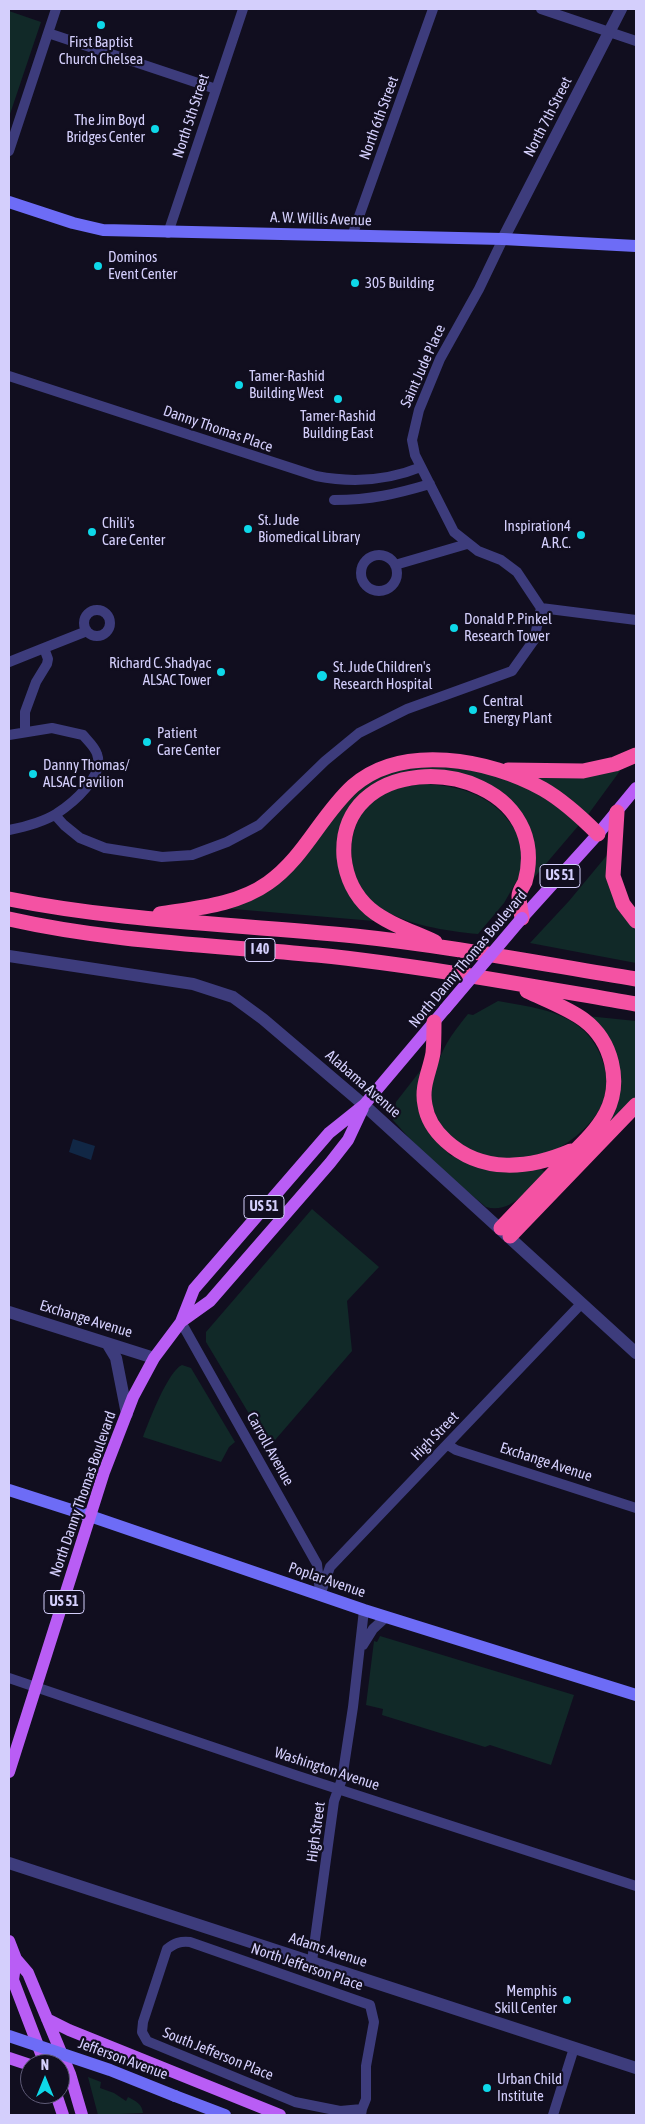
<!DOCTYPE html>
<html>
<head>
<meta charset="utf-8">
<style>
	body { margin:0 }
	#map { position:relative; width:645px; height:2124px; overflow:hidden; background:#110e1f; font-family:"Asap Condensed",sans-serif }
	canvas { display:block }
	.frame { position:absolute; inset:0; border:10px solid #d4cffc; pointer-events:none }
	.north { position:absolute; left:20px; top:2054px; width:50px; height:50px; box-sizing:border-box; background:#110e1f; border:1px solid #5f5b77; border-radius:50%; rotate:0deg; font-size:14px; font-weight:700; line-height:20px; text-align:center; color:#d4cffc }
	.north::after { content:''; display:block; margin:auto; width:18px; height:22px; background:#0ed8e9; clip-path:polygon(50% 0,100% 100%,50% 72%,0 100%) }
</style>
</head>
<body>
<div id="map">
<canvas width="645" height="2124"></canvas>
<div class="frame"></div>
<div class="north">N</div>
</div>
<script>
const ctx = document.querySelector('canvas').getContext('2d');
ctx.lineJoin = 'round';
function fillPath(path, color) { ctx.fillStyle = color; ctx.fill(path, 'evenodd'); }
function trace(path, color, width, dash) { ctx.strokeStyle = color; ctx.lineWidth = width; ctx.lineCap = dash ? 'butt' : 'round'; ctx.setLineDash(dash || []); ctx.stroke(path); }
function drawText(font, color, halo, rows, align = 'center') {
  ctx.font = font + ' "Asap Condensed",sans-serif'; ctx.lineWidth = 4.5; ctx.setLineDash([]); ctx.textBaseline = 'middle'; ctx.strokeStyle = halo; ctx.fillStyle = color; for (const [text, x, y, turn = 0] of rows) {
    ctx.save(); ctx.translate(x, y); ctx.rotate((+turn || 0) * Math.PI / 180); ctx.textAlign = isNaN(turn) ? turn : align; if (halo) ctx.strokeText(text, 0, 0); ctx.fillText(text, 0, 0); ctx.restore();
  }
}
const green = new Path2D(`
	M 9,11 L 41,22 L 9,117 Z
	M 625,764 L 587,816 L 571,799 L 530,775 Z
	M 419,765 C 441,767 464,767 485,772 C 523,781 551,800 579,825 L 527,886 L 533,850 L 480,783 L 379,784 L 339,850 L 374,921 L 222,908 L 241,901 L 338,811 L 360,788 L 378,776 Z
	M 428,784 C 462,787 491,795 511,824 C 515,830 519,837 521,845 C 523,857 521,870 520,883 L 516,882 L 504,903 L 478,934 C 446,931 406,925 379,907 C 352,888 344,850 358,821 C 360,816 362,810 365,807 C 383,790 404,785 428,784 Z
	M 608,854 L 619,911 L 636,928 L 636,963 L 530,943 L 569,901 Z
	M 498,1001 C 543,1009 589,1013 604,1065 C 611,1089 603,1110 586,1127 C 574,1139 559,1150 542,1155 C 506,1164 460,1158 440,1124 C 436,1116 430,1104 430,1095 C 430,1089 433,1083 434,1077 C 442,1047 449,1038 468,1014 L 473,1015 Z
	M 587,1016 L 636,1021 L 636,1097 L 605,1130 L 620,1088 Z
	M 424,1066 L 429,1132 L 450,1155 L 481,1167 L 506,1171 L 541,1169 L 545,1172 C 528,1189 512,1214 486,1207 C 453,1180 421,1153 393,1120 L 396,1102 Z
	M 312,1209 L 379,1267 L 347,1301 L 352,1351 L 269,1447 L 206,1342 L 206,1332 Z
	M 182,1365 L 191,1368 L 235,1442 L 229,1447 L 221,1462 L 143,1437 C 149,1421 168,1371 182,1365 Z
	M 380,1636 L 574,1695 L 551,1765 L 490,1745 L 485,1747 L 382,1715 L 383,1709 L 366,1705 L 374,1641 L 377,1642 Z
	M 88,2077 L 101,2082 L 100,2088 L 114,2093 L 126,2101 L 128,2097 C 136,2101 142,2104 143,2113 L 98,2115 Z`);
const water = new Path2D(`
	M 73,1139 L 95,1146 L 91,1160 L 69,1152 Z`);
const minor = new Path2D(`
	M 541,9 L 636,41
	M 48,33 L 216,89
	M 9,151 L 56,9
	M 168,233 L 243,9
	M 352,236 L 433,9
	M 503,239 L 479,289 L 440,359 L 419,410 L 412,440 L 415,455 L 454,532 L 478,551 L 501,560 L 517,572 L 541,608 L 636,620
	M 9,376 L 316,476 C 352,483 387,481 421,467
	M 334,500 C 371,500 396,494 430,484
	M361 573a18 18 0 1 1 36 0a18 18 0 1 1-36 0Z
	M 395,565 L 467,544
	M84 623a13 13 0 1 1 26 0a13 13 0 1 1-26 0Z
	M 9,662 L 44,648
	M 25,732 L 25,712 L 36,682 L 47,664 L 48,659 L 44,648 L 87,631
	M 9,735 L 52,728 L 83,735 C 88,741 95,747 97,754 C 105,776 73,803 56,814 C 43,822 24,827 9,830
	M 55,815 L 64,825 L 80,838 L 105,848 L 162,857 L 192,855 L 227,842 L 259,825 L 325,761 L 359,733 L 407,709 L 512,671 L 534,640 L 541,608
	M 181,1322 L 317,1564 L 320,1592
	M 448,1445 L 456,1450 L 636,1508
	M 320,1595 L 330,1567 L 581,1304
	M 363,1645 L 373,1629 L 386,1617
	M 9,1678 L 298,1776 L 636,1886
	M 312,1961 L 334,1801 L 342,1779 L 353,1707 L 364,1610
	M 361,2115 L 362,2109 L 340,2111 L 295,2102 L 147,2041 L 142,2032 L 143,2022 L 167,1949 C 175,1943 180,1941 190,1942 L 370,2005 L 374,2022 L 366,2066 L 366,2099 L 362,2109
	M 553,2115 L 574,2048`);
const tertiary = new Path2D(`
	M 503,239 L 621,9
	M 9,956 L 193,984 L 233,997 L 263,1019 L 364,1105 L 636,1353
	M 9,1312 L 154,1358
	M 107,1343 L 116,1358 L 127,1414
	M 9,1863 L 636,2068`);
const secondary = new Path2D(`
	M 9,202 L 73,223 L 103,230 L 503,239 L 636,246
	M 9,1490 L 90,1516 L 364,1610 L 636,1695
	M 175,2096 L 225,2115`);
const primary = new Path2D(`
	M 522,918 L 598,834 L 636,788
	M 182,1321 L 210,1301 L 330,1163 L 348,1140 L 363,1108
	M 9,1772 L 104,1472 L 133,1397 L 154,1358 L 181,1322 L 194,1289 L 329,1133 L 364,1105 L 445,1009
	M 9,1941 L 16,1959 L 28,1973 L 70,2074 L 82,2115
	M 16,1959 L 13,1980 L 45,2064
	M 47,2019 L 69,2030 L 280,2115
	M 9,2058 L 30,2065
	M 56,2094 L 63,2115`);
const motorway = new Path2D(`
	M 508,770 L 583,771 L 615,764 L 636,755
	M 617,812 L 613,876 L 623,904 L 636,921
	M 9,899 C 123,922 240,924 355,936 C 450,946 543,964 636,979
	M 160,914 C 197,908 237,905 268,883 C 304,858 321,815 353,786 C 402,743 490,759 543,789 C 564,801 581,817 598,834
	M 9,919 C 111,942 214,945 317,955 C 424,966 530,986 636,1004
	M 435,942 C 414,932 388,924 370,909 C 355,896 346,877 344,857 C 337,757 491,753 523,830 C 530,847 530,864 525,882 C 523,886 519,891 519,896 C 519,903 521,911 522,918
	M 434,1022 C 434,1032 434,1043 433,1053 C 430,1071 421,1086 425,1105 C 427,1119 436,1132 446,1141 C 482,1174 529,1169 571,1151
	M 501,1228 C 522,1206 543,1184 564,1162 C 579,1147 596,1132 606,1113 C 622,1082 612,1041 584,1020 C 568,1008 546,1000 527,991
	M 510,1236 L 636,1105`);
const secondaryBridge = new Path2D(`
	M 9,2036 L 110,2070 L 175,2096`);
const primaryBridge = new Path2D(`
	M 445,1009 L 522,918`);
const markers = [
	[101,25,5,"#0ed8e9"],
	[155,129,5,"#0ed8e9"],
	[98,266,5,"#0ed8e9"],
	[355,283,5,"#0ed8e9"],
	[239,385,5,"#0ed8e9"],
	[338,399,5,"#0ed8e9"],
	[248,529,5,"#0ed8e9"],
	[92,532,5,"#0ed8e9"],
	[581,535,5,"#0ed8e9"],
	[454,628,5,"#0ed8e9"],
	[221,672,5,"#0ed8e9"],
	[322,676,6,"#0ed8e9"],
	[473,710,5,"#0ed8e9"],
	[147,742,5,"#0ed8e9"],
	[33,774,5,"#0ed8e9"],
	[567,2000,5,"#0ed8e9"],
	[487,2088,5,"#0ed8e9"]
];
const shields = [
	[560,876,40],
	[260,950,30],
	[264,1207,40],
	[64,1602,40]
];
const shieldNames = [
	["US 51",560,876],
	["I 40",260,950],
	["US 51",264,1207],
	["US 51",64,1602]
];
const poiNames = [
	["First Baptist",101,42,"center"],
	["Church Chelsea",101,59,"center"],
	["The Jim Boyd",145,120,"right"],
	["Bridges Center",145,137,"right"],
	["Dominos",108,257],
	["Event Center",108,274],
	["305 Building",365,283],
	["Tamer-Rashid",249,376],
	["Building West",249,393],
	["Tamer-Rashid",338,416,"center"],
	["Building East",338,433,"center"],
	["St. Jude",258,520],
	["Biomedical Library",258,537],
	["Chili's",102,523],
	["Care Center",102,540],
	["Inspiration4",571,526,"right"],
	["A.R.C.",571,543,"right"],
	["Donald P. Pinkel",464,619],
	["Research Tower",464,636],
	["Richard C. Shadyac",211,663,"right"],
	["ALSAC Tower",211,680,"right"],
	["St. Jude Children's",333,667],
	["Research Hospital",333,684],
	["Central",483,701],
	["Energy Plant",483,718],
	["Patient",157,733],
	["Care Center",157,750],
	["Danny Thomas/",43,765],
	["ALSAC Pavilion",43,782],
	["Memphis",557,1991,"right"],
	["Skill Center",557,2008,"right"],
	["Urban Child",497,2079],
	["Institute",497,2096]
];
const streetNames = [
	["North 5th Street",191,116,-72],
	["North 7th Street",548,117,-63],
	["North 6th Street",379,118,-70],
	["A. W. Willis Avenue",321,219,2],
	["Saint Jude Place",423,366,-66],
	["Danny Thomas Place",218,429,19],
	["North Danny Thomas Boulevard",468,959,-50],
	["Alabama Avenue",363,1084,41],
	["Exchange Avenue",86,1319,17],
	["High Street",435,1436,-46],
	["Carroll Avenue",270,1449,61],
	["Exchange Avenue",546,1462,18],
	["North Danny Thomas Boulevard",83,1494,-71],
	["Poplar Avenue",327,1580,19],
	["Washington Avenue",327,1769,18],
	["High Street",316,1832,-82],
	["Adams Avenue",328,1950,18],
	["North Jefferson Place",307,1967,19],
	["South Jefferson Place",218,2054,22],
	["Jefferson Avenue",123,2059,20]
];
fillPath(green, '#112928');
fillPath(water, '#112745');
trace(minor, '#3d3c7c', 10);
trace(tertiary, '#3d3c7c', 12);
trace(secondary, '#6d6cf6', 12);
trace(primary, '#b95df5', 12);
trace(motorway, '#f452a3', 15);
trace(secondaryBridge, '#6d6cf6', 12);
trace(primaryBridge, '#b95df5', 12);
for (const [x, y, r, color] of markers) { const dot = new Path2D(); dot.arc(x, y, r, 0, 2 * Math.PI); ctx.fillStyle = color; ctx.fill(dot); trace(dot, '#110e1f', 2); }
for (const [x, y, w] of shields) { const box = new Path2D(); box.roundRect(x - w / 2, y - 11.5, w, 23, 4); ctx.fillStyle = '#110e1f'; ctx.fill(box); trace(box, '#d4cffc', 1); }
drawText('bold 14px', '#d4cffc', null, shieldNames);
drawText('15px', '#d4cffc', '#110e1f', poiNames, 'left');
drawText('15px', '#d4cffc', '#110e1f', streetNames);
</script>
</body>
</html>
